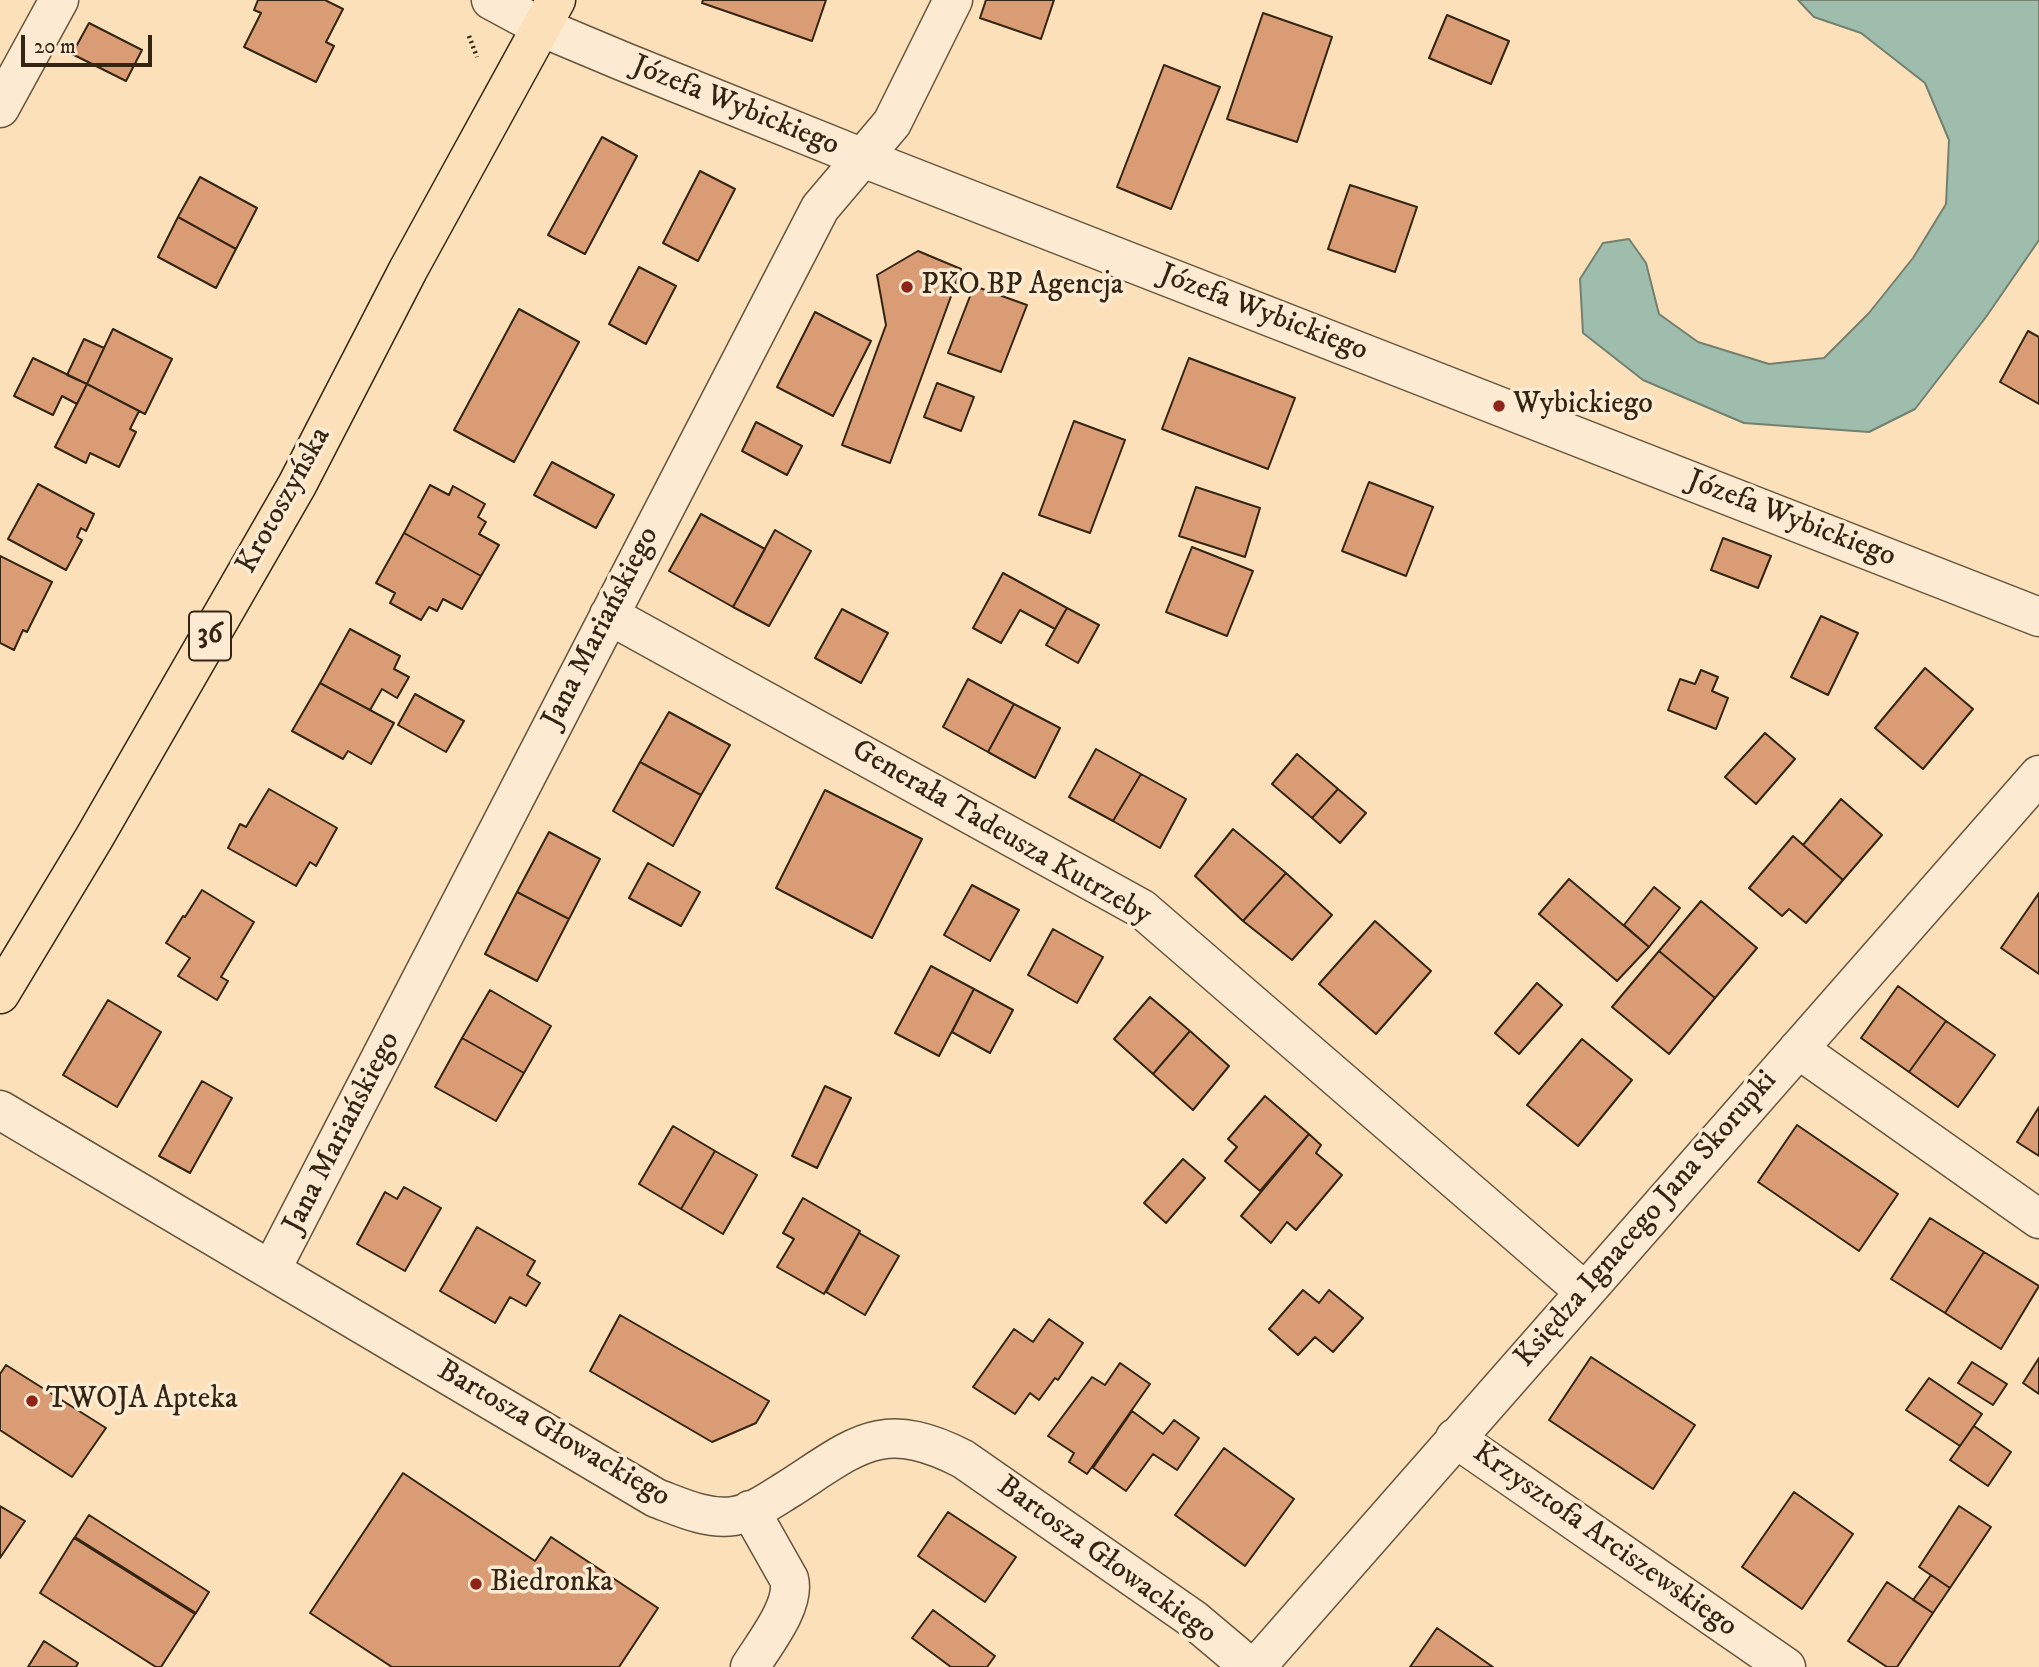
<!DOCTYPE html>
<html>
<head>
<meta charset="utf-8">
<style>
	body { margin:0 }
	#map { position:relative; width:2039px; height:1667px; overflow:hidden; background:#fbe0b9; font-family:"IM FELL DW Pica",serif }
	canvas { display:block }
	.scale { position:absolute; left:21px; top:35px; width:131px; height:32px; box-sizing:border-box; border:4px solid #342513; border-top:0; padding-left:9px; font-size:21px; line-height:24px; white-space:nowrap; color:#342513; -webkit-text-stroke:5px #fcebd2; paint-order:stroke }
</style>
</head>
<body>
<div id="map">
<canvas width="2039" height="1667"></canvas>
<div class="scale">20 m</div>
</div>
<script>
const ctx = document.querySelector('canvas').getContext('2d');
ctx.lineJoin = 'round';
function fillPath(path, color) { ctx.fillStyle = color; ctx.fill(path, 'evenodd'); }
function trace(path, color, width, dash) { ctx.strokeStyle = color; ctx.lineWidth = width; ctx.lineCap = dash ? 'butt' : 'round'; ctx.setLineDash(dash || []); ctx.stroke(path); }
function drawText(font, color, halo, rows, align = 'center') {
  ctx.font = font + ' "IM FELL DW Pica",serif'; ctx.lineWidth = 7; ctx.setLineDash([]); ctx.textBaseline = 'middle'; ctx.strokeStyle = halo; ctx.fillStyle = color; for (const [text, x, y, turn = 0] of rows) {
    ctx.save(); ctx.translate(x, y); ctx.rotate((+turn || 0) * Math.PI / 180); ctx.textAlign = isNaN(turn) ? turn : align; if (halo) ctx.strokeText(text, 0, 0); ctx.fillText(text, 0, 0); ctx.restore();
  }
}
const water = new Path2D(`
	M 1798,0 L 2039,0 L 2039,240 L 1986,317 L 1915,409 L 1869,432 L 1744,423 L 1643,380 L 1583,333 L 1580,279 L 1603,243 L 1629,239 L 1646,263 L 1659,314 L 1698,342 L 1769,364 L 1824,358 L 1869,313 L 1913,258 L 1946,204 L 1949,140 L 1925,83 L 1861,33 L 1814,17 Z`);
const building = new Path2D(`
	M 258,0 L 325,0 L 343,9 L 326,42 L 334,46 L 316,82 L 244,47 L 261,13 L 254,10 Z
	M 703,0 L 826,0 L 812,41 L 702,3 Z
	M 986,0 L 1054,0 L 1041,39 L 980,18 Z
	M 1263,13 L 1332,37 L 1297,142 L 1227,119 Z
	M 1447,15 L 1509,41 L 1491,84 L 1429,58 Z
	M 89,23 L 142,50 L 126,81 L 72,54 Z
	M 1164,65 L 1220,87 L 1171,209 L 1117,187 Z
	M 602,137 L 637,156 L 585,254 L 548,235 Z
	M 700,171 L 735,189 L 698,261 L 663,243 Z
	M 200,177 L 257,208 L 236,249 L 178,217 Z
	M 1350,185 L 1417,207 L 1395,272 L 1328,249 Z
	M 178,217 L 236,249 L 216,288 L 158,257 Z
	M 918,251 L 961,269 L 890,463 L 842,445 L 886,325 L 877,275 Z
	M 639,267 L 676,286 L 646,344 L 609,324 Z
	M 974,286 L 1027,305 L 1001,372 L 948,353 Z
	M 519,309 L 579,342 L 514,462 L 454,430 Z
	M 815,312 L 871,341 L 833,416 L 777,387 Z
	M 113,329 L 172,359 L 145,414 L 87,384 Z
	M 2028,331 L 2039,337 L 2039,404 L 2000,382 Z
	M 84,339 L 104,348 L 87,384 L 67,375 Z
	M 33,358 L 87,384 L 77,404 L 62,396 L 53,415 L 14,396 Z
	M 1189,358 L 1295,398 L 1268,469 L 1162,429 Z
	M 937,383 L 974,397 L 961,431 L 924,417 Z
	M 87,384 L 139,411 L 130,429 L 136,432 L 119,467 L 90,453 L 86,463 L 55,447 Z
	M 1074,421 L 1125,440 L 1090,533 L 1039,515 Z
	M 756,422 L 802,446 L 787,475 L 742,451 Z
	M 552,462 L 614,495 L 596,528 L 534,495 Z
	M 1369,482 L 1433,507 L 1406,576 L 1342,551 Z
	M 38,484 L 94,514 L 86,531 L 81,528 L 77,537 L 82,540 L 66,570 L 8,539 Z
	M 430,485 L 449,495 L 453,486 L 485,504 L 478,517 L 486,522 L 479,534 L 499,545 L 481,576 L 404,533 Z
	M 1196,487 L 1260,508 L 1245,557 L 1179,536 Z
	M 701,514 L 765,549 L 733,607 L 669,571 Z
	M 775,530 L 811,551 L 769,626 L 733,607 Z
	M 404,533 L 481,576 L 462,609 L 443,599 L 437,611 L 429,607 L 421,620 L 390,603 L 395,593 L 376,583 Z
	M 1723,538 L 1771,556 L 1758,588 L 1711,570 Z
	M 1192,547 L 1253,571 L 1227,636 L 1166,612 Z
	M 0,556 L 52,582 L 27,632 L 23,630 L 14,650 L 0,643 Z
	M 1003,573 L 1067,608 L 1055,629 L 1020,610 L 1001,643 L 973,628 Z
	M 1067,608 L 1099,625 L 1078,663 L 1046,645 Z
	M 842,609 L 888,633 L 861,683 L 815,658 Z
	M 1821,616 L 1858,633 L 1828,695 L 1791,677 Z
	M 350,629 L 400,656 L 394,669 L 409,677 L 397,698 L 382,689 L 370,710 L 320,683 Z
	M 1925,668 L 1973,709 L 1923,769 L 1875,728 Z
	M 1701,670 L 1718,677 L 1712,691 L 1728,698 L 1716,729 L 1668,710 L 1680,679 L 1695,684 Z
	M 968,679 L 1014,704 L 988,752 L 943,727 Z
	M 320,683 L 394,723 L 371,764 L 348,751 L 343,759 L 292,731 Z
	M 415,694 L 464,721 L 446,752 L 398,725 Z
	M 1014,704 L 1060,728 L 1035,778 L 988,752 Z
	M 669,712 L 730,745 L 701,795 L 640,762 Z
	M 1765,733 L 1795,759 L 1756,804 L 1725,777 Z
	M 1096,749 L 1141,774 L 1113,821 L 1069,797 Z
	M 1297,754 L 1338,789 L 1312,818 L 1272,784 Z
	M 640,762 L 701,795 L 673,846 L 613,811 Z
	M 1141,774 L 1186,799 L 1160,848 L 1113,821 Z
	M 269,789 L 337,828 L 316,866 L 310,862 L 296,886 L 228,848 L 240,824 L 246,827 Z
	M 1338,789 L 1366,813 L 1340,843 L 1312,818 Z
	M 825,790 L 922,839 L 872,938 L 776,888 Z
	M 1841,799 L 1882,835 L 1843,880 L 1803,845 Z
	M 1233,829 L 1286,873 L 1243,921 L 1195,876 Z
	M 549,832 L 600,859 L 569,919 L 517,892 Z
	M 1793,836 L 1843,880 L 1806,923 L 1789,909 L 1782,916 L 1749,888 Z
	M 648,863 L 700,892 L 681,926 L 629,898 Z
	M 1286,873 L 1332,915 L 1292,960 L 1243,921 Z
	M 1569,879 L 1649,947 L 1617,981 L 1539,914 Z
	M 972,885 L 1019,910 L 990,961 L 944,935 Z
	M 1654,887 L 1680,908 L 1649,947 L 1624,925 Z
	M 202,890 L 254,922 L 221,977 L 228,981 L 217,1000 L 178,976 L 190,958 L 166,943 L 183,916 L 185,917 Z
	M 517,892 L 569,919 L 537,981 L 485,954 Z
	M 2039,893 L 2039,974 L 2001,948 Z
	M 1701,901 L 1757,948 L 1715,998 L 1659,951 Z
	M 1375,921 L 1431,971 L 1376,1034 L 1319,984 Z
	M 1053,929 L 1103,957 L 1077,1003 L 1028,975 Z
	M 1659,951 L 1715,998 L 1669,1054 L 1612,1007 Z
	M 931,966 L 974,989 L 939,1056 L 895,1033 Z
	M 1537,983 L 1562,1005 L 1519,1054 L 1495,1033 Z
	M 1898,986 L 1946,1021 L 1909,1072 L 1861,1038 Z
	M 974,989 L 1013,1010 L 990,1053 L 952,1032 Z
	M 490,990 L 551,1026 L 524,1073 L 462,1038 Z
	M 1150,997 L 1190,1031 L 1153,1074 L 1114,1039 Z
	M 108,1000 L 161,1032 L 117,1107 L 63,1075 Z
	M 1946,1021 L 1995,1055 L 1958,1107 L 1909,1072 Z
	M 1190,1031 L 1229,1066 L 1193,1110 L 1153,1074 Z
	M 462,1038 L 524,1073 L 496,1121 L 435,1087 Z
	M 1582,1039 L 1632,1080 L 1578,1146 L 1527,1105 Z
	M 202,1081 L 232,1098 L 190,1173 L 159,1156 Z
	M 825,1086 L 851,1098 L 817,1168 L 792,1156 Z
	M 1265,1096 L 1309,1134 L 1260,1191 L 1225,1161 L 1237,1147 L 1228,1139 Z
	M 2039,1107 L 2039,1156 L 2017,1142 Z
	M 1797,1125 L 1898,1194 L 1859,1251 L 1758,1182 Z
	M 673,1126 L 715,1151 L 681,1209 L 639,1184 Z
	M 1309,1134 L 1321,1145 L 1316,1153 L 1342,1175 L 1296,1230 L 1287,1222 L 1271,1243 L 1241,1216 Z
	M 715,1151 L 757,1175 L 723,1234 L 681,1209 Z
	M 1183,1159 L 1205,1178 L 1166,1223 L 1144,1203 Z
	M 404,1187 L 441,1208 L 405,1271 L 357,1244 L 385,1192 L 397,1199 Z
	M 803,1198 L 860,1231 L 824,1294 L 777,1267 L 794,1239 L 783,1233 Z
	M 1930,1218 L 1984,1252 L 1945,1313 L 1891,1279 Z
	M 477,1227 L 535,1261 L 527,1275 L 540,1283 L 526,1306 L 510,1297 L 495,1323 L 440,1291 Z
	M 859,1233 L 899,1256 L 865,1315 L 826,1292 Z
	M 1984,1252 L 2039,1286 L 2001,1349 L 1945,1313 Z
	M 1303,1290 L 1319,1303 L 1329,1290 L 1363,1318 L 1333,1352 L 1315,1337 L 1298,1355 L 1269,1329 Z
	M 620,1315 L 769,1401 L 756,1423 L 712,1442 L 590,1371 Z
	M 1049,1319 L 1083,1343 L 1058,1380 L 1055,1378 L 1039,1400 L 1030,1393 L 1015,1414 L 973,1387 L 1014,1329 L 1033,1342 Z
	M 1591,1357 L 1695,1425 L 1653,1489 L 1549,1420 Z
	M 2039,1358 L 2039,1394 L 2023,1383 Z
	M 1972,1362 L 2007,1384 L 1993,1405 L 1958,1383 Z
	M 1120,1363 L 1150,1384 L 1087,1474 L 1069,1462 L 1074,1453 L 1048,1436 L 1092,1377 L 1105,1385 Z
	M 6,1365 L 106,1428 L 72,1477 L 0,1430 L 0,1374 Z
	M 1929,1378 L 1982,1414 L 1960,1446 L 1906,1410 Z
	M 1132,1411 L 1163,1434 L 1174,1420 L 1199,1438 L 1177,1470 L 1153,1454 L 1126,1491 L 1093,1468 Z
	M 1974,1426 L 2011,1452 L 1988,1486 L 1950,1460 Z
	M 1224,1448 L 1294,1499 L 1245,1566 L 1175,1515 Z
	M 403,1473 L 535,1561 L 551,1537 L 658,1608 L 619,1667 L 392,1667 L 310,1613 Z
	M 1794,1492 L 1853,1534 L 1802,1609 L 1742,1567 Z
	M 0,1506 L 25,1521 L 0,1558 Z
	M 1959,1506 L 1991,1527 L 1950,1588 L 1919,1567 Z
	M 948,1512 L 1016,1557 L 985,1602 L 918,1556 Z
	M 89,1515 L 209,1592 L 196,1613 L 75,1537 Z
	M 74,1538 L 195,1614 L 161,1667 L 156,1667 L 40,1593 Z
	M 1931,1575 L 1950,1588 L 1933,1613 L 1913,1600 Z
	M 1887,1582 L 1933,1613 L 1897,1667 L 1887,1667 L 1848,1641 Z
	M 933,1610 L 995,1656 L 987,1667 L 951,1667 L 912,1638 Z
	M 1437,1628 L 1493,1667 L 1410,1667 Z
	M 44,1641 L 78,1663 L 76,1667 L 28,1667 Z`);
const path = new Path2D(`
	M 469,36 L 477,57`);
const minor = new Path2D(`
	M 491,0 L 541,27 L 622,61 L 863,158 L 2039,617
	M 0,108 L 59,0
	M 609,615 L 1142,909 L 1584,1291
	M 1798,1049 L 2039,1219
	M 0,1110 L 656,1498 C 680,1507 707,1520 734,1516 C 753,1513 771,1500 787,1490 C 856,1446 881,1417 963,1459 L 1193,1619 L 1250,1667
	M 271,1270 L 820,208 L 892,123 L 953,0
	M 1455,1438 L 1786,1667
	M 750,1510 L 789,1579 C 796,1605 764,1644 750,1667
	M 1256,1667 L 2039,775`);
const major = new Path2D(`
	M 0,994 L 94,838 L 297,485 L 408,270 L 556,0`);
const markers = [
	[907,287,7,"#8f2418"],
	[1499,406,7,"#8f2418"],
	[32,1401,7,"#8f2418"],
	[476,1584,7,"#8f2418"]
];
const shields = [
	[210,636,42]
];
const shieldNames = [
	["36",210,636]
];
const streetNames = [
	["Józefa Wybickiego",735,107,22],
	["Józefa Wybickiego",1263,314,21],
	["Krotoszyńska",285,501,-61],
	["Józefa Wybickiego",1791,520,21],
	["Jana Mariańskiego",602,628,-63],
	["Generała Tadeusza Kutrzeby",1001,834,30],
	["Jana Mariańskiego",343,1133,-63],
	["Księdza Ignacego Jana Skorupki",1647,1220,-49],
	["Bartosza Głowackiego",553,1435,30],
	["Krzysztofa Arciszewskiego",1604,1541,35],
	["Bartosza Głowackiego",1106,1561,36]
];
const poiNames = [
	["PKO BP Agencja",921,287],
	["Wybickiego",1513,406],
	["TWOJA Apteka",46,1401],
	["Biedronka",490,1584]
];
fillPath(water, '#9fbdac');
trace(water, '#74806f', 2);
fillPath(building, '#d99c75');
trace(building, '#342513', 2);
trace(minor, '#66543c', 41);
trace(major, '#342513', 41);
trace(path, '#342513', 4.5, [2, 3.5]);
trace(minor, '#fcebd2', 38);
trace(major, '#fbe0b9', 38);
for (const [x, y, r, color] of markers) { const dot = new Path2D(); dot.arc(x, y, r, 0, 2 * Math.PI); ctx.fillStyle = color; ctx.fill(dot); trace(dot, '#fcebd2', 2.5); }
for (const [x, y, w] of shields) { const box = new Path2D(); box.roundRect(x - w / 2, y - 24.5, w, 49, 5); ctx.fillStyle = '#fcebd2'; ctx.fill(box); trace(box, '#342513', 2); }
drawText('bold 28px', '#342513', null, shieldNames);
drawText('30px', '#342513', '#fcebd2', streetNames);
drawText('30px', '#342513', '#fcebd2', poiNames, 'left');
</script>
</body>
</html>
